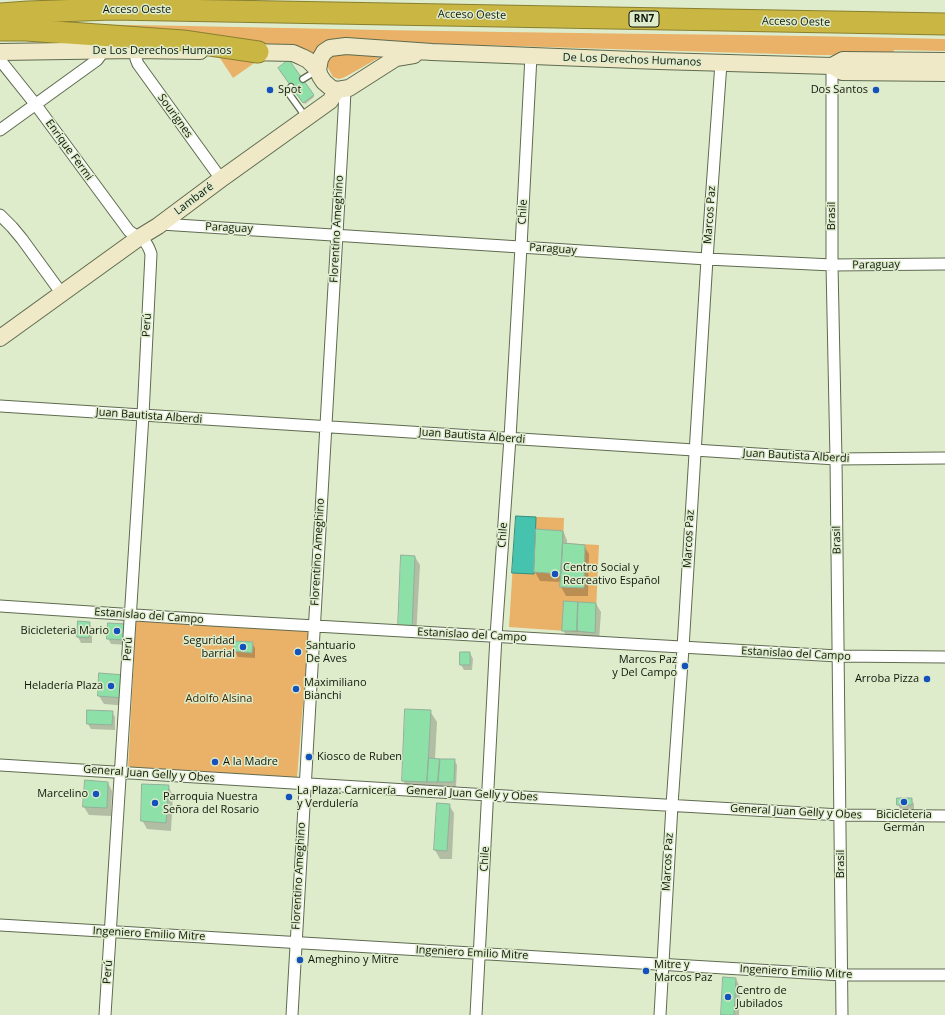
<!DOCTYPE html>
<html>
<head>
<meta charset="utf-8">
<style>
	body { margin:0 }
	canvas { display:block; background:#deeccc }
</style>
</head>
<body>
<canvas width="945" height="1015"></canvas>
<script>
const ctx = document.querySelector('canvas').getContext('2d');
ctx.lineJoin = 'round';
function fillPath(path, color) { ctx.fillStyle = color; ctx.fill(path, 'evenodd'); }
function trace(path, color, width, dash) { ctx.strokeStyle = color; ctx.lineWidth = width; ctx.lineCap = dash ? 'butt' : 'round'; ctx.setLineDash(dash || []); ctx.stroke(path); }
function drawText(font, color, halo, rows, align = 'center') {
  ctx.font = font + ' "Open Sans",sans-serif'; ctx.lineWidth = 3; ctx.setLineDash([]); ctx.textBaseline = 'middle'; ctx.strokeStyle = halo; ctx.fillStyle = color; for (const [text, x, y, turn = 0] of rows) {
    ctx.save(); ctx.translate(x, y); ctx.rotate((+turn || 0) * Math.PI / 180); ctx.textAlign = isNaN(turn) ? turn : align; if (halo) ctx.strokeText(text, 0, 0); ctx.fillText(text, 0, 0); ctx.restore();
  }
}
const green = new Path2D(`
	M 67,24 C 213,26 358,30 504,32 C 651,34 798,35 945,39 L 945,51 L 894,50 L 892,56 L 814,55 L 342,41 L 311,58 Z
	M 332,54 L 382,56 L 345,77 L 339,79 L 333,77 L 327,66 L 328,59 Z
	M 220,58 L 260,59 L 233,78 Z
	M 516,516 L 564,518 L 563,543 L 599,545 L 595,633 L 509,627 Z
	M 136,621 L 309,628 L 297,778 L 128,768 Z`);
const water = new Path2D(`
	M 516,516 L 536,517 L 534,574 L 512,573 Z`);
const shadow = new Path2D(`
	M 280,71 L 313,95 L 314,97 L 305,104 Z
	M 537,530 L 563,531 L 567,540 L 567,545 L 584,546 L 589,554 L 588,596 L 566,596 L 561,587 L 562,582 L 540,581 L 535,572 Z
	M 415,557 L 420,565 L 416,637 L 399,628 Z
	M 596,604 L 601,612 L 599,641 L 568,639 L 563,630 Z
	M 79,622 L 89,623 L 92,628 L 92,643 L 81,643 L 78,637 Z
	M 109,624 L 129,645 L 111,644 L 108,638 Z
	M 235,642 L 252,643 L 255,648 L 255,658 L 238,657 L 235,651 Z
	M 470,653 L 473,659 L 472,670 L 464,670 L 461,665 Z
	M 99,674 L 128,706 L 104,704 L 99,696 Z
	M 430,711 L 437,722 L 435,759 L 454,760 L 457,765 L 456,787 L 433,787 L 410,792 L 403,781 Z
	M 112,712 L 115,717 L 115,730 L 91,729 L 88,724 Z
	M 108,783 L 112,791 L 111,816 L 89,815 L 84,807 Z
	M 168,786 L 173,795 L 171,831 L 147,829 L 142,820 Z
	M 911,799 L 914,804 L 914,810 L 901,810 L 898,805 Z
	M 438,804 L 449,805 L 454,813 L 452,859 L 440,859 L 435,850 Z
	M 736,979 L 740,987 L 739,1015 L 722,1015 Z`);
const building = new Path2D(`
	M 289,60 L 314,95 L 303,103 L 278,68 Z
	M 536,529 L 563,531 L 561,574 L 534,572 Z
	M 563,543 L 585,545 L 584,588 L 560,587 Z
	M 401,555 L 415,556 L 412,629 L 398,628 Z
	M 564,601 L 578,602 L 577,631 L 562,631 Z
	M 578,602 L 596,603 L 595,633 L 577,631 Z
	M 78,621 L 90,622 L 89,638 L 77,637 Z
	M 108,623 L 127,624 L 126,640 L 107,639 Z
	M 234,641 L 253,642 L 252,653 L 234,651 Z
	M 460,652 L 470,652 L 470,665 L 460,665 Z
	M 99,673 L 125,675 L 124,698 L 98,696 Z
	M 405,709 L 431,710 L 427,782 L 402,781 Z
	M 87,710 L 113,711 L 112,725 L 87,724 Z
	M 429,758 L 440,759 L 438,782 L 427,782 Z
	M 440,759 L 455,759 L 454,782 L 438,782 Z
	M 85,780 L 108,782 L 107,808 L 83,807 Z
	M 142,784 L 169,785 L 166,823 L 141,821 Z
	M 897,798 L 912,798 L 912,805 L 897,805 Z
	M 437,803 L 450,804 L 447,851 L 434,850 Z
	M 723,977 L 736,978 L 734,1015 L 721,1015 Z`);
const lane = new Path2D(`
	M 303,79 L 316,71
	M 291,87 L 287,91 L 305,116`);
const street = new Path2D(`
	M 135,50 L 136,59 L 138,64 L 221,179
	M 0,60 L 36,105 L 129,231 C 141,240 146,238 151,254 L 143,415 L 105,1015
	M 832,66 L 832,265 L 836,459 L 842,1015
	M 0,130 L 97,60 L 100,56 L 102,50
	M 0,215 L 12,227 L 22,239 L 62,294
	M 161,224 L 707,259 L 832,265 L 945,264
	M 0,406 L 836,459 L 945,458
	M 0,606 L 211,620 L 838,656 L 945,657
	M 0,765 L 488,795 L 841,815 L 945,816
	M 0,925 L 842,975 L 945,975
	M 292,1015 L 344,112 L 345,90
	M 476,1015 L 496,636 L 510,438 L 521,247 L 531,56
	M 660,1015 L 672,805 L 683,648 L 707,259 L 721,63`);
const secondary = new Path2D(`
	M 0,52 L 135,50 L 200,51
	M 247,52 L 293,53 L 302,57 L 308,60 L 318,70 L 320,76 L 324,82 L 331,88 L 337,90 L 349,88 L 396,58 L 414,55
	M 832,66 L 843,60 L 945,61
	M 318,70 L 320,59 L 324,52 L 330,48 L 346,46 L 432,52 L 659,61 L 832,66 L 842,72 L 945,73
	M 0,338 L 140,237 L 158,226 L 221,179 L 330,101 L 337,90`);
const highway = new Path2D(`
	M 0,14 L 28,12 L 112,9 L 945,24
	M 0,30 L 26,30 L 183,41 L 258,52`);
const markers = [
	[270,90,4,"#1351bc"],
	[876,90,4,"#1351bc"],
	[555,574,4,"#1351bc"],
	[117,631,4,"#1351bc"],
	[243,647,4,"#1351bc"],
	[298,652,4,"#1351bc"],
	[685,666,4,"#1351bc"],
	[927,679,4,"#1351bc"],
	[111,686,4,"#1351bc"],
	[296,689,4,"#1351bc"],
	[309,757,4,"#1351bc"],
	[215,762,4,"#1351bc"],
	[96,794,4,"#1351bc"],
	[289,797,4,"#1351bc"],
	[904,802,4,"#1351bc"],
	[155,803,4,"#1351bc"],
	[300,960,4,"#1351bc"],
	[646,971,4,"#1351bc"],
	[728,997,4,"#1351bc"]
];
const shields = [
	[644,19,30]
];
const shieldNames = [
	["RN7",644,19]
];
const streetNames = [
	["Acceso Oeste",137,10],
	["Acceso Oeste",472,15,1],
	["Acceso Oeste",796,22,1],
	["De Los Derechos Humanos",162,51],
	["De Los Derechos Humanos",632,60,2],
	["Sourignes",175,116,54],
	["Enrique Fermi",69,150,54],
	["Lambaré",194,199,-37],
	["Chile",523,212,-87],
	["Marcos Paz",710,215,-86],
	["Brasil",832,216,-90],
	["Paraguay",229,228,3],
	["Florentino Ameghino",337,229,-87],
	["Paraguay",553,249,4],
	["Paraguay",876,265,-1],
	["Perú",147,325,-87],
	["Juan Bautista Alberdi",149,416,4],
	["Juan Bautista Alberdi",472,436,4],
	["Juan Bautista Alberdi",796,456,3],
	["Chile",503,535,-86],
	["Marcos Paz",689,539,-87],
	["Brasil",837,540,-91],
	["Florentino Ameghino",318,552,-87],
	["Estanislao del Campo",149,616,4],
	["Estanislao del Campo",472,635,3],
	["Perú",128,649,-87],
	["Estanislao del Campo",796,654,3],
	["General Juan Gelly y Obes",149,774,4],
	["General Juan Gelly y Obes",472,794,3],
	["General Juan Gelly y Obes",796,812,3],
	["Chile",485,859,-87],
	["Marcos Paz",668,862,-87],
	["Brasil",841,864,-90],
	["Florentino Ameghino",299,876,-87],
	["Ingeniero Emilio Mitre",149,934,3],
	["Ingeniero Emilio Mitre",472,953,3],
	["Perú",108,972,-86],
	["Ingeniero Emilio Mitre",796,972,3]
];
const poiNames = [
	["Spot",278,90],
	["Dos Santos",868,90,"right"],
	["Centro Social y",563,568],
	["Recreativo Español",563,581],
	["Bicicleteria Mario",109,631,"right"],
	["Seguridad",235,641,"right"],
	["barrial",235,654,"right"],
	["Santuario",306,646],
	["De Aves",306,659],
	["Marcos Paz",677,660,"right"],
	["y Del Campo",677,673,"right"],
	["Arroba Pizza",919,679,"right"],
	["Maximiliano",304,683],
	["Bianchi",304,696],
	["Heladería Plaza",103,686,"right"],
	["Kiosco de Ruben",317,757],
	["A la Madre",223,762],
	["La Plaza: Carnicería",297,791],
	["y Verdulería",297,804],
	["Marcelino",88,794,"right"],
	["Parroquia Nuestra",163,797],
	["Señora del Rosario",163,810],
	["Bicicleteria",904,815,"center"],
	["Germán",904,828,"center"],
	["Ameghino y Mitre",308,960],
	["Mitre y",654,965],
	["Marcos Paz",654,978],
	["Centro de",736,991],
	["Jubilados",736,1004]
];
const parkNames = [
	["Adolfo Alsina",219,699]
];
fillPath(green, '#e9b268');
fillPath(water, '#45c3af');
trace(water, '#358f7e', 1);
fillPath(shadow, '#0003');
fillPath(building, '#8de0a8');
trace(building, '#93b09b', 1);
trace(lane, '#5f6b4f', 8);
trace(street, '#5f6b4f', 13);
trace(secondary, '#5f6b4f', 18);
trace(highway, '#897f2f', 23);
trace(lane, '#fff', 5.5);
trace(street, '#fff', 11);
trace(secondary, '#efe9c7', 16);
trace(highway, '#cab743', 21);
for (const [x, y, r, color] of markers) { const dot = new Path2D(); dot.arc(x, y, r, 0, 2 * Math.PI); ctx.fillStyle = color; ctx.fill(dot); trace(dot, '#deeccc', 1.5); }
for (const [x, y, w] of shields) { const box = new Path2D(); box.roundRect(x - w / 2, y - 8, w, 16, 3); ctx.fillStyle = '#deeccc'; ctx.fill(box); trace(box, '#11160b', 1); }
drawText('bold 10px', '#11160b', null, shieldNames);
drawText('11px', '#11160b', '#deeccc', streetNames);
drawText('11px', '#11160b', '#deeccc', poiNames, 'left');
drawText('11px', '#3e2806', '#deeccc', parkNames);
</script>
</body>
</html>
